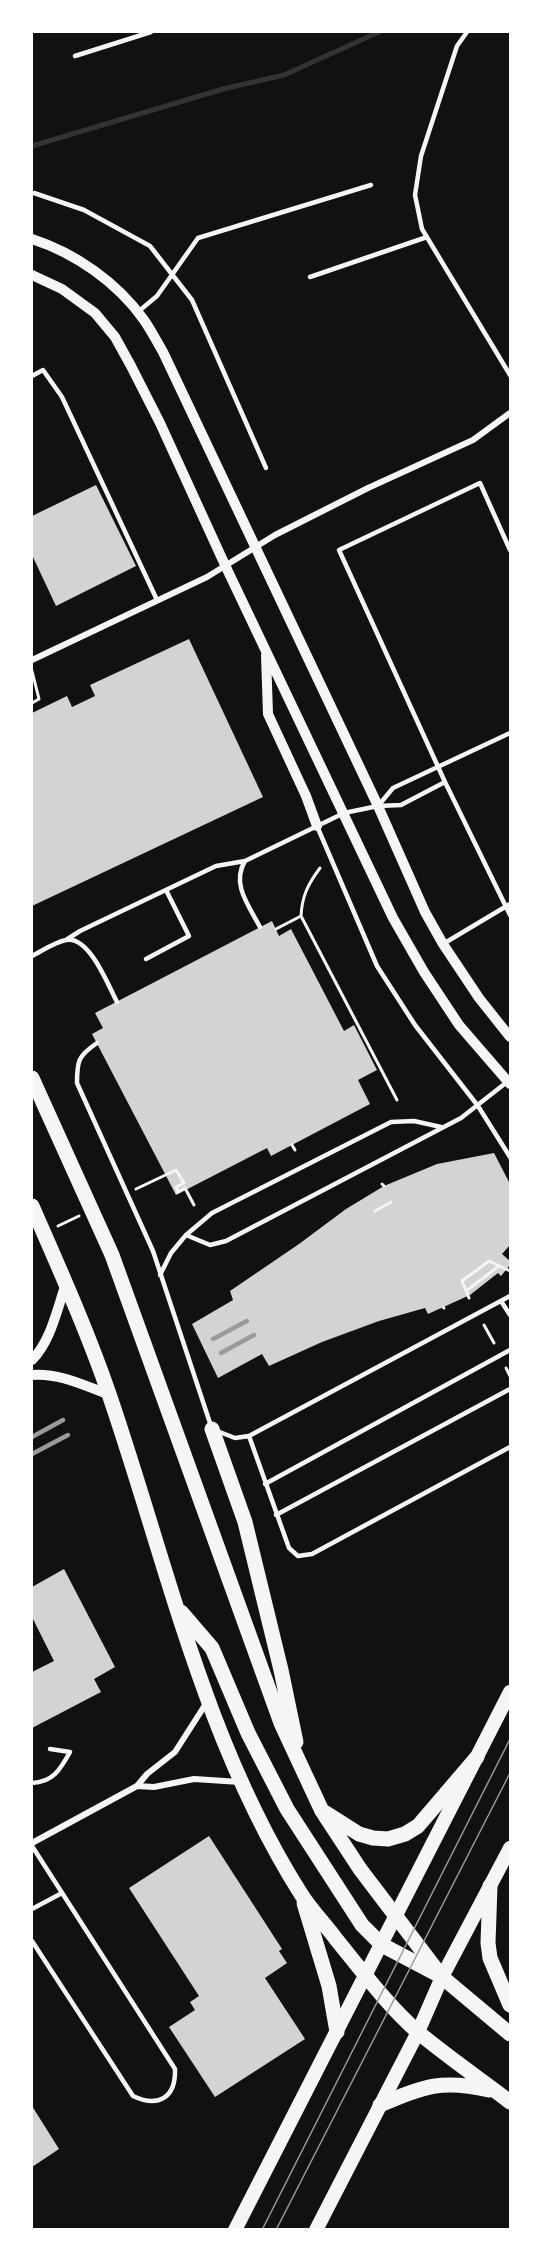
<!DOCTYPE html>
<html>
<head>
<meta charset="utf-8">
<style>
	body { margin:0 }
	#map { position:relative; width:542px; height:2261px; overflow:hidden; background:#111; font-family:Signika,sans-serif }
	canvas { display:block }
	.frame { position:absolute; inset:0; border:33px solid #fff; pointer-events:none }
</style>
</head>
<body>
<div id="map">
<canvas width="542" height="2261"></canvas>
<div class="frame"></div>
</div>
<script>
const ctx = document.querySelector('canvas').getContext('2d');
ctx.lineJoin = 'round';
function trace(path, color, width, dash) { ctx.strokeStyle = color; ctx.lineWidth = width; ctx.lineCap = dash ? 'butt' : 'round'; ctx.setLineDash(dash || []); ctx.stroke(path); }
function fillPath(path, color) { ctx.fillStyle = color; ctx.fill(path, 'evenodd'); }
const stream = new Path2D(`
	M 32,146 L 223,89 L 284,75 L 379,32`);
const building = new Path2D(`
	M 96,485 L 136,566 L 56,606 L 32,555 L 32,516 Z
	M 189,639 L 263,797 L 32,906 L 32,713 L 67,696 L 72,707 L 95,696 L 90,685 Z
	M 272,921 L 279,936 L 291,929 L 344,1031 L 354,1025 L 377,1070 L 358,1080 L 370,1104 L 271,1156 L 267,1148 L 176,1195 L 92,1034 L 103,1028 L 95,1013 Z
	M 494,1153 L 510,1184 L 510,1245 L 502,1254 L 510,1261 L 510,1265 L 501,1276 L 498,1273 L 470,1295 L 428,1314 L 425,1308 L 379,1321 L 322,1342 L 269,1366 L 262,1354 L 218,1378 L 192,1324 L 233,1300 L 230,1291 L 299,1244 L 346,1209 L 384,1186 L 437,1164 Z
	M 64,1569 L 115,1667 L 94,1679 L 101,1692 L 32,1728 L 32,1672 L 54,1661 L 32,1617 L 32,1587 Z
	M 209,1836 L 282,1949 L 279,1951 L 287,1963 L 265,1978 L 305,2039 L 215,2097 L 169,2027 L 195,2010 L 190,2002 L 199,1996 L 129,1888 Z
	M 32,2106 L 59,2149 L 32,2167 Z`);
const path = new Path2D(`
	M 32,703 L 39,699 L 32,671
	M 320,868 C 308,884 302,896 301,916 L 397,1100
	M 276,929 L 301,916
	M 292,1145 L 295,1150
	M 382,1184 L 384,1186
	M 136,1189 L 176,1170 L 184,1183 L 176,1187 L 178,1192 L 185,1188 L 194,1205
	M 375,1211 L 391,1202
	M 58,1226 L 79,1216
	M 466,1291 L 499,1266
	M 469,1298 L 462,1281 L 489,1261 L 510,1271
	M 443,1307 L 444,1308
	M 484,1325 L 494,1343
	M 506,1368 L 510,1376`);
const service = new Path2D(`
	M 467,32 L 457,46 L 421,156 L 415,195 L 422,229 L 510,375
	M 75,56 L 151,32
	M 34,193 L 84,210 L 150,246 L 192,300 L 266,468
	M 310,277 L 427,237
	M 139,311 L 157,296 L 198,238 L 371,185
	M 32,376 L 43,370 L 62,397 L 157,600
	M 510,550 L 480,483 L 339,550 L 445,782 L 510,915
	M 378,806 L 393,788 L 510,733
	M 317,826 L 377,966 L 415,1025 L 478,1106 L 510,1157
	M 260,927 C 249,906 231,884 245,861 L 344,813 L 378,806 L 401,805 L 445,782
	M 66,940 L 80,931 L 216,866 L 245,861
	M 443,944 L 510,904
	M 32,956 C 42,951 55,942 66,940 C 89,935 108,985 117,1002
	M 146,959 L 189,936 L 166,890
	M 97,1043 C 78,1056 77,1061 77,1083 L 153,1251 L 211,1426
	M 186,1235 L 210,1245 L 226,1241 L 461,1118 L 507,1082
	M 160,1275 L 171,1253 L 186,1235 L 212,1213 L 391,1122 L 414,1121 L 441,1127
	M 501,1301 L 510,1315
	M 217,1431 L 235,1438 L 249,1436 L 510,1296
	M 249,1436 L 289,1548 L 298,1556 L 312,1554 L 510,1447
	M 265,1484 L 510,1350
	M 276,1515 L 510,1389
	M 32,1783 C 53,1782 60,1770 70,1752 L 50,1749
	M 32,1846 L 175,2069 C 176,2098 158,2108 133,2096 L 32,1941
	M 32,1909 L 62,1893`);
const minor = new Path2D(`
	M 32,660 L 207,577 L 275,535 L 368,488 L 473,440 L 510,413
	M 137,1786 L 154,1787 L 194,1779 L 240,1782
	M 32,1843 L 137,1786 L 147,1774 L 175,1752 L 207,1702`);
const tertiary = new Path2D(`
	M 32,239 C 75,253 117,282 144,320 C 151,330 157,342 163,352 L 378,806 L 425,912 L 443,944 L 479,998 L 510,1037
	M 32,275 L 62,289 L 95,313 L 115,337 L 131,366 L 160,423 L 225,565 L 393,918 L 424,972 L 459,1025 L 510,1084
	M 266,655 L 268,714 L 306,796 L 317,826
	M 32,1360 C 51,1341 57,1309 66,1284
	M 32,1375 C 60,1373 83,1385 110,1395`);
const primary = new Path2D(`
	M 235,2230 L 510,1692
	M 316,2230 L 418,2032 L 442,1977 L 510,1848`);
const trunk = new Path2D(`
	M 32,1078 L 112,1255 L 281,1723 L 322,1811 L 360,1869 L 442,1977 L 510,2034
	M 32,1206 C 59,1268 87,1330 109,1394 C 167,1563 204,1741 301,1894 C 311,1910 325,1924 336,1939 C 362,1971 388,2006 419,2033 C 448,2057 480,2079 510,2102
	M 212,1429 L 245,1522 L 281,1670 L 296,1742
	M 181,1612 L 212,1648 L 248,1733 L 287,1809 L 362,1925 L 382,1945 L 439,1975
	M 326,1813 L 359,1834 L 373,1838 L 388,1839 L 405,1834 L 418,1826 L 477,1757
	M 490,1886 L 488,1943 L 490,1958 L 510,2005
	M 304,1903 L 329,1986 L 337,2032
	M 380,2105 C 423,2086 443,2079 489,2090`);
const tram = new Path2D(`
	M 262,2230 L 510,1739
	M 276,2230 L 510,1773`);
const rail = new Path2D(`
	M 213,1339 L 247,1321
	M 221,1353 L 254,1335
	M 32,1437 L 63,1420
	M 32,1454 L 68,1435`);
trace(stream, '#333', 5);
fillPath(building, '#d3d3d3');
trace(path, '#f5f5f5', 3);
trace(service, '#f5f5f5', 4.5);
trace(minor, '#f5f5f5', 6);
trace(tertiary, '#f5f5f5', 10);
trace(primary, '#f5f5f5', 14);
trace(trunk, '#f5f5f5', 15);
trace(tram, '#9a9a9a', 1.5);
trace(rail, '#9a9a9a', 4.5);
</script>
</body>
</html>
